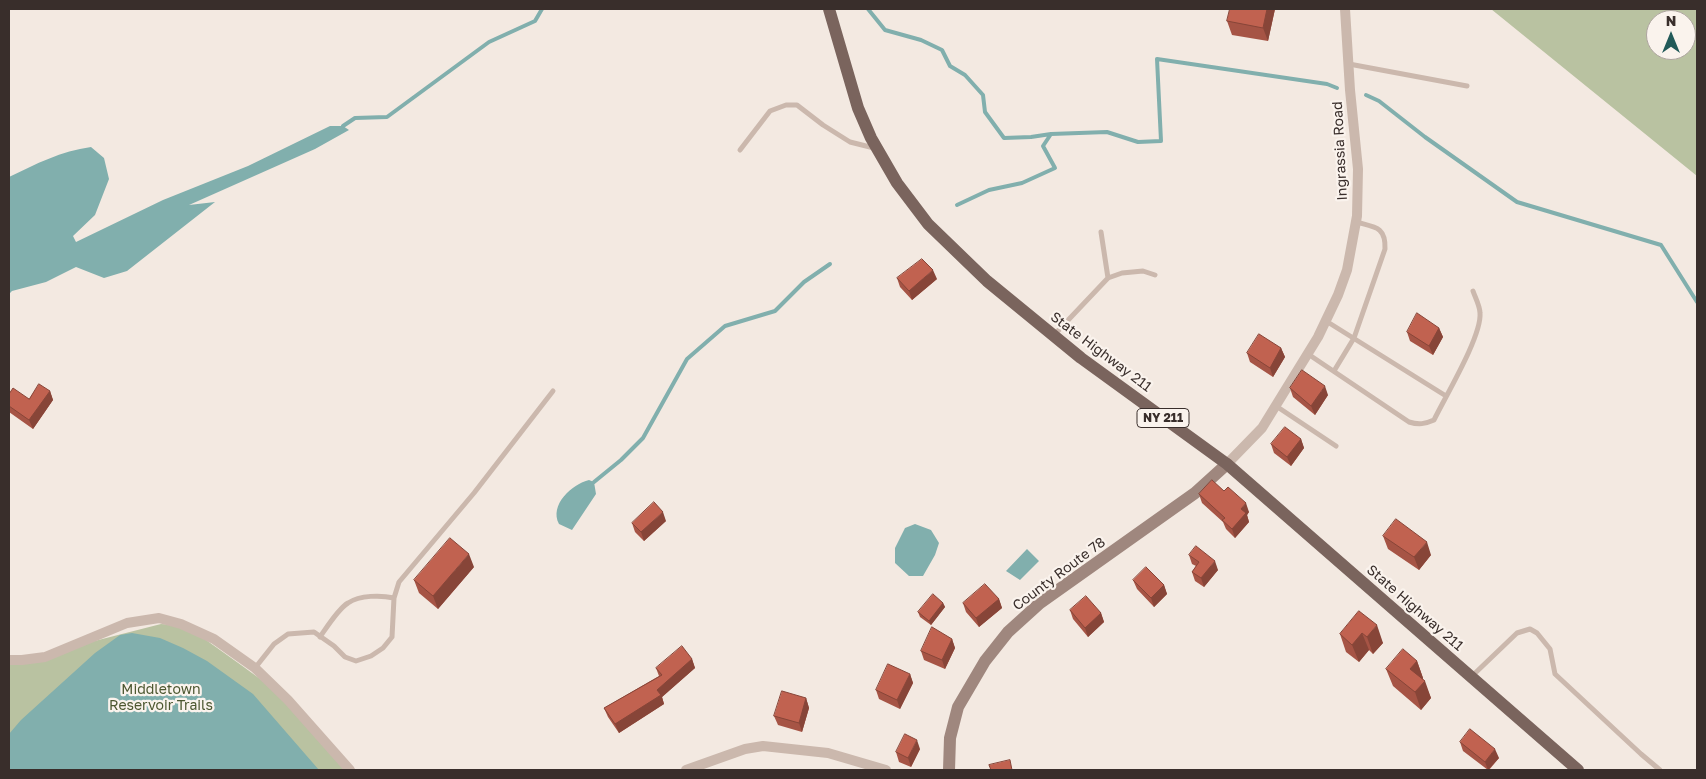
<!DOCTYPE html>
<html>
<head>
<meta charset="utf-8">
<style>
	body { margin:0 }
	#map { position:relative; width:1706px; height:779px; overflow:hidden; background:#f3e9e1; font-family:"Golos Text",sans-serif }
	canvas { display:block }
	.frame { position:absolute; inset:0; border:10px solid #392e2b; pointer-events:none }
	.north { position:absolute; left:1646px; top:10px; width:50px; height:50px; box-sizing:border-box; background:#faf3ed; border:1px solid #ada49f; border-radius:50%; rotate:0deg; font-size:14px; font-weight:700; line-height:20px; text-align:center; color:#392e2b }
	.north::after { content:''; display:block; margin:auto; width:18px; height:22px; background:#225a59; clip-path:polygon(50% 0,100% 100%,50% 72%,0 100%) }
</style>
</head>
<body>
<div id="map">
<canvas width="1706" height="779"></canvas>
<div class="frame"></div>
<div class="north">N</div>
</div>
<script>
const ctx = document.querySelector('canvas').getContext('2d');
ctx.lineJoin = 'round';
function fillPath(path, color) { ctx.fillStyle = color; ctx.fill(path, 'evenodd'); }
function trace(path, color, width, dash) { ctx.strokeStyle = color; ctx.lineWidth = width; ctx.lineCap = dash ? 'butt' : 'round'; ctx.setLineDash(dash || []); ctx.stroke(path); }
function drawText(font, color, halo, rows, align = 'center') {
  ctx.font = font + ' "Golos Text",sans-serif'; ctx.lineWidth = 4.5; ctx.setLineDash([]); ctx.textBaseline = 'middle'; ctx.strokeStyle = halo; ctx.fillStyle = color; for (const [text, x, y, turn = 0] of rows) {
    ctx.save(); ctx.translate(x, y); ctx.rotate((+turn || 0) * Math.PI / 180); ctx.textAlign = isNaN(turn) ? turn : align; if (halo) ctx.strokeText(text, 0, 0); ctx.fillText(text, 0, 0); ctx.restore();
  }
}
const green = new Path2D(`
	M 1491,9 L 1697,9 L 1697,176 ZM 1656,20 L 1686,20 L 1686,50 L 1656,50 Z
	M 161,624 L 175,625 L 199,635 L 241,665 L 267,684 L 355,770 L 9,770 L 9,657 L 28,658 Z`);
const water = new Path2D(`
	M 330,126 L 343,126 L 349,130 L 315,149 L 189,205 L 215,202 L 127,271 L 104,278 L 76,267 L 46,282 L 12,291 L 9,294 L 9,177 C 36,164 61,151 91,147 L 104,158 L 109,179 L 95,215 L 73,236 L 76,242 L 163,200 L 248,166 Z
	M 589,480 L 594,482 L 596,494 L 572,530 L 559,524 C 549,505 572,484 589,480 Z
	M 915,524 L 931,530 L 939,543 L 935,555 L 923,576 L 909,576 L 895,563 L 895,548 L 905,528 Z
	M 1027,549 L 1039,561 L 1020,580 L 1006,571 Z
	M 132,633 L 160,638 L 183,648 L 207,661 L 253,694 L 319,770 L 9,770 L 9,734 L 21,720 L 95,653 L 120,635 Z`);
const stream = new Path2D(`
	M 868,9 L 885,30 L 921,40 L 942,50 L 950,66 L 965,75 L 983,95 L 985,112 L 1004,138 L 1031,137 L 1051,134
	M 1366,95 L 1379,101 L 1425,137 L 1517,202 L 1661,245 L 1697,302
	M 343,126 L 355,118 L 387,117 L 489,42 L 535,21 L 542,9
	M 957,205 L 989,190 L 1022,183 L 1055,168 L 1043,146 L 1051,134 L 1107,132 L 1138,142 L 1161,141 L 1157,59 L 1327,84 L 1337,88
	M 594,482 L 621,460 L 643,438 L 687,359 L 725,326 L 775,311 L 804,282 L 830,264`);
const lane = new Path2D(`
	M 1349,64 L 1467,86
	M 740,150 L 770,111 L 786,105 L 797,105 L 823,125 L 850,142 L 874,148
	M 1101,232 L 1108,278
	M 1326,321 L 1446,396
	M 1054,335 L 1108,278 L 1122,273 L 1143,271 L 1155,275
	M 1308,354 L 1409,422 C 1419,425 1425,424 1434,420 C 1445,397 1482,336 1480,313 C 1480,306 1475,297 1473,291
	M 1334,371 L 1354,338 L 1385,249 C 1386,226 1374,227 1356,222
	M 1276,406 L 1336,446
	M 320,637 C 327,627 338,609 348,603 C 360,595 381,595 394,598
	M 255,668 L 274,644 L 288,634 L 314,632 L 334,646 L 345,657 L 356,661 L 371,656 L 383,648 L 392,637 L 394,598 L 399,582 L 474,493 L 553,391
	M 1471,677 L 1517,633 L 1530,629 L 1537,633 L 1550,649 L 1555,674 L 1641,754 L 1660,770`);
const street = new Path2D(`
	M 1227,464 L 1262,428 L 1318,337 L 1338,295 L 1347,270 L 1357,216 L 1358,169 L 1350,90 L 1345,9
	M 9,660 L 22,660 L 45,657 L 127,623 L 159,618 L 181,624 L 214,639 L 255,668 L 288,700 L 350,770
	M 686,770 L 745,749 L 763,746 L 828,753 L 886,770`);
const secondary = new Path2D(`
	M 949,770 L 950,738 L 958,707 L 985,661 L 1008,632 L 1040,603 L 1195,493 L 1227,464`);
const primary = new Path2D(`
	M 829,9 L 858,108 L 871,138 L 897,183 L 928,224 L 987,281 L 1081,358 L 1227,464 L 1578,770`);
const wall = new Path2D(`
	M 1230,9 L 1275,9 L 1268,41 L 1232,35 L 1227,21 Z
	M 897,278 L 937,279 L 912,300 L 900,287 Z
	M 1439,328 L 1443,337 L 1433,355 L 1410,341 L 1407,332 Z
	M 1281,348 L 1285,357 L 1273,377 L 1250,362 L 1247,353 Z
	M 1290,388 L 1328,395 L 1315,415 L 1293,397 Z
	M 50,391 L 53,400 L 33,429 L 9,412 L 9,394 L 29,399 Z
	M 1301,439 L 1304,448 L 1291,466 L 1274,453 L 1271,444 Z
	M 1224,491 L 1249,512 L 1247,515 L 1249,522 L 1235,538 L 1226,529 L 1223,522 L 1202,503 L 1199,494 Z
	M 666,521 L 644,541 L 635,532 L 632,523 Z
	M 1383,536 L 1431,555 L 1419,570 L 1388,549 Z
	M 1189,555 L 1218,570 L 1204,587 L 1195,581 L 1192,572 L 1196,566 L 1192,564 Z
	M 474,567 L 438,609 L 419,593 L 414,580 Z
	M 1133,580 L 1164,585 L 1167,594 L 1154,607 L 1137,589 Z
	M 999,599 L 1002,608 L 979,627 L 966,612 L 963,603 Z
	M 943,603 L 945,607 L 931,625 L 920,617 L 918,612 Z
	M 1070,610 L 1101,613 L 1104,622 L 1088,637 L 1073,619 Z
	M 1359,611 L 1383,643 L 1373,654 L 1369,650 L 1359,662 L 1346,652 L 1340,634 Z
	M 952,639 L 955,648 L 945,669 L 924,660 L 921,651 Z
	M 692,659 L 695,668 L 662,697 L 664,704 L 619,733 L 608,717 L 604,708 L 659,676 L 656,668 Z
	M 1417,661 L 1423,678 L 1423,679 L 1431,698 L 1421,710 L 1393,686 L 1386,669 Z
	M 910,674 L 913,683 L 900,709 L 879,699 L 876,690 Z
	M 806,698 L 809,708 L 802,732 L 778,725 L 774,716 Z
	M 1460,742 L 1499,758 L 1489,770 L 1488,770 L 1463,751 Z
	M 920,749 L 911,767 L 899,762 L 896,752 Z`);
const shadedWall = new Path2D(`
	M 1267,9 L 1275,9 L 1268,41 L 1263,28 Z
	M 933,270 L 937,279 L 912,300 L 909,291 Z
	M 1439,328 L 1443,337 L 1433,355 L 1429,346 Z
	M 1281,348 L 1285,357 L 1273,377 L 1270,368 Z
	M 1325,386 L 1328,395 L 1315,415 L 1311,406 Z
	M 50,391 L 53,400 L 33,429 L 29,420 Z
	M 1301,439 L 1304,448 L 1291,466 L 1287,457 Z
	M 1246,503 L 1249,512 L 1247,515 L 1249,522 L 1235,538 L 1232,529 L 1241,509 Z
	M 663,512 L 666,521 L 644,541 L 641,532 Z
	M 1427,542 L 1431,555 L 1419,570 L 1414,557 Z
	M 469,554 L 474,567 L 438,609 L 433,596 Z
	M 1215,561 L 1218,570 L 1204,587 L 1201,578 Z
	M 1164,585 L 1167,594 L 1154,607 L 1151,598 Z
	M 999,599 L 1002,608 L 979,627 L 976,618 Z
	M 943,603 L 945,607 L 931,625 L 929,621 Z
	M 1101,613 L 1104,622 L 1088,637 L 1085,628 Z
	M 1377,625 L 1383,643 L 1373,654 L 1367,637 Z
	M 1362,633 L 1369,650 L 1359,662 L 1352,645 Z
	M 952,639 L 955,648 L 945,669 L 942,660 Z
	M 692,659 L 695,668 L 662,697 L 664,704 L 619,733 L 615,724 L 657,690 Z
	M 1417,661 L 1423,678 L 1417,686 L 1410,669 Z
	M 910,674 L 913,683 L 900,709 L 897,700 Z
	M 1425,681 L 1431,698 L 1421,710 L 1415,692 Z
	M 806,698 L 809,708 L 802,732 L 799,723 Z
	M 917,740 L 920,749 L 911,767 L 908,758 Z
	M 1495,749 L 1499,758 L 1488,770 L 1485,762 Z`);
const building = new Path2D(`
	M 1230,9 L 1267,9 L 1263,28 L 1227,21 Z
	M 922,259 L 933,270 L 909,291 L 897,278 Z
	M 1417,313 L 1439,328 L 1429,346 L 1407,332 Z
	M 1259,334 L 1281,348 L 1270,368 L 1247,353 Z
	M 1302,370 L 1325,386 L 1311,406 L 1290,388 Z
	M 39,384 L 50,391 L 29,420 L 9,406 L 9,394 L 13,388 L 29,399 Z
	M 1285,427 L 1301,439 L 1287,457 L 1271,444 Z
	M 1212,480 L 1224,491 L 1228,487 L 1246,503 L 1241,509 L 1246,513 L 1232,529 L 1222,520 L 1225,518 L 1199,494 Z
	M 654,502 L 663,512 L 641,532 L 632,523 Z
	M 1396,519 L 1427,542 L 1414,557 L 1383,536 Z
	M 450,538 L 469,554 L 433,596 L 414,580 Z
	M 1196,546 L 1215,561 L 1201,578 L 1192,572 L 1199,562 L 1189,555 Z
	M 1146,567 L 1164,585 L 1151,598 L 1133,580 Z
	M 985,584 L 999,599 L 976,618 L 963,603 Z
	M 933,594 L 943,603 L 929,621 L 918,612 Z
	M 1086,596 L 1101,613 L 1085,628 L 1070,610 Z
	M 1359,611 L 1377,625 L 1367,637 L 1362,633 L 1352,645 L 1340,634 Z
	M 932,627 L 952,639 L 942,660 L 921,651 Z
	M 682,646 L 692,659 L 657,690 L 661,695 L 615,724 L 604,708 L 662,675 L 656,668 Z
	M 1403,649 L 1417,661 L 1410,669 L 1425,681 L 1415,692 L 1386,669 Z
	M 888,664 L 910,674 L 897,700 L 876,690 Z
	M 782,691 L 806,698 L 799,723 L 774,716 Z
	M 1470,729 L 1495,749 L 1485,762 L 1460,742 Z
	M 905,734 L 917,740 L 908,758 L 896,752 Z
	M 1010,760 L 1012,770 L 991,770 L 989,765 Z`);
const shields = [
	[1163,418,52]
];
const shieldNames = [
	["NY 211",1163,418]
];
const streetNames = [
	["Ingrassia Road",1340,151,-93],
	["State Highway 211",1101,352,37],
	["County Route 78",1059,574,-37],
	["State Highway 211",1415,608,41]
];
const parkNames = [
	["Middletown",161,690],
	["Reservoir Trails",161,706]
];
fillPath(green, '#b9c2a1');
fillPath(water, '#81afad');
trace(stream, '#81afad', 4);
trace(lane, '#cbb8ad', 5);
trace(street, '#cbb8ad', 10);
trace(secondary, '#9f877e', 12);
trace(primary, '#7a645d', 12);
fillPath(wall, '#a65445');
fillPath(shadedWall, '#874538');
fillPath(building, '#c16250');
trace(building, '#874538', 1);
for (const [x, y, w] of shields) { const box = new Path2D(); box.roundRect(x - w / 2, y - 9.5, w, 19, 4); ctx.fillStyle = '#faf3ed'; ctx.fill(box); trace(box, '#392e2b', 1); }
drawText('bold 12px', '#392e2b', null, shieldNames);
drawText('14px', '#392e2b', '#faf3ed', streetNames);
drawText('14px', '#4c5730', '#faf3ed', parkNames);
</script>
</body>
</html>
